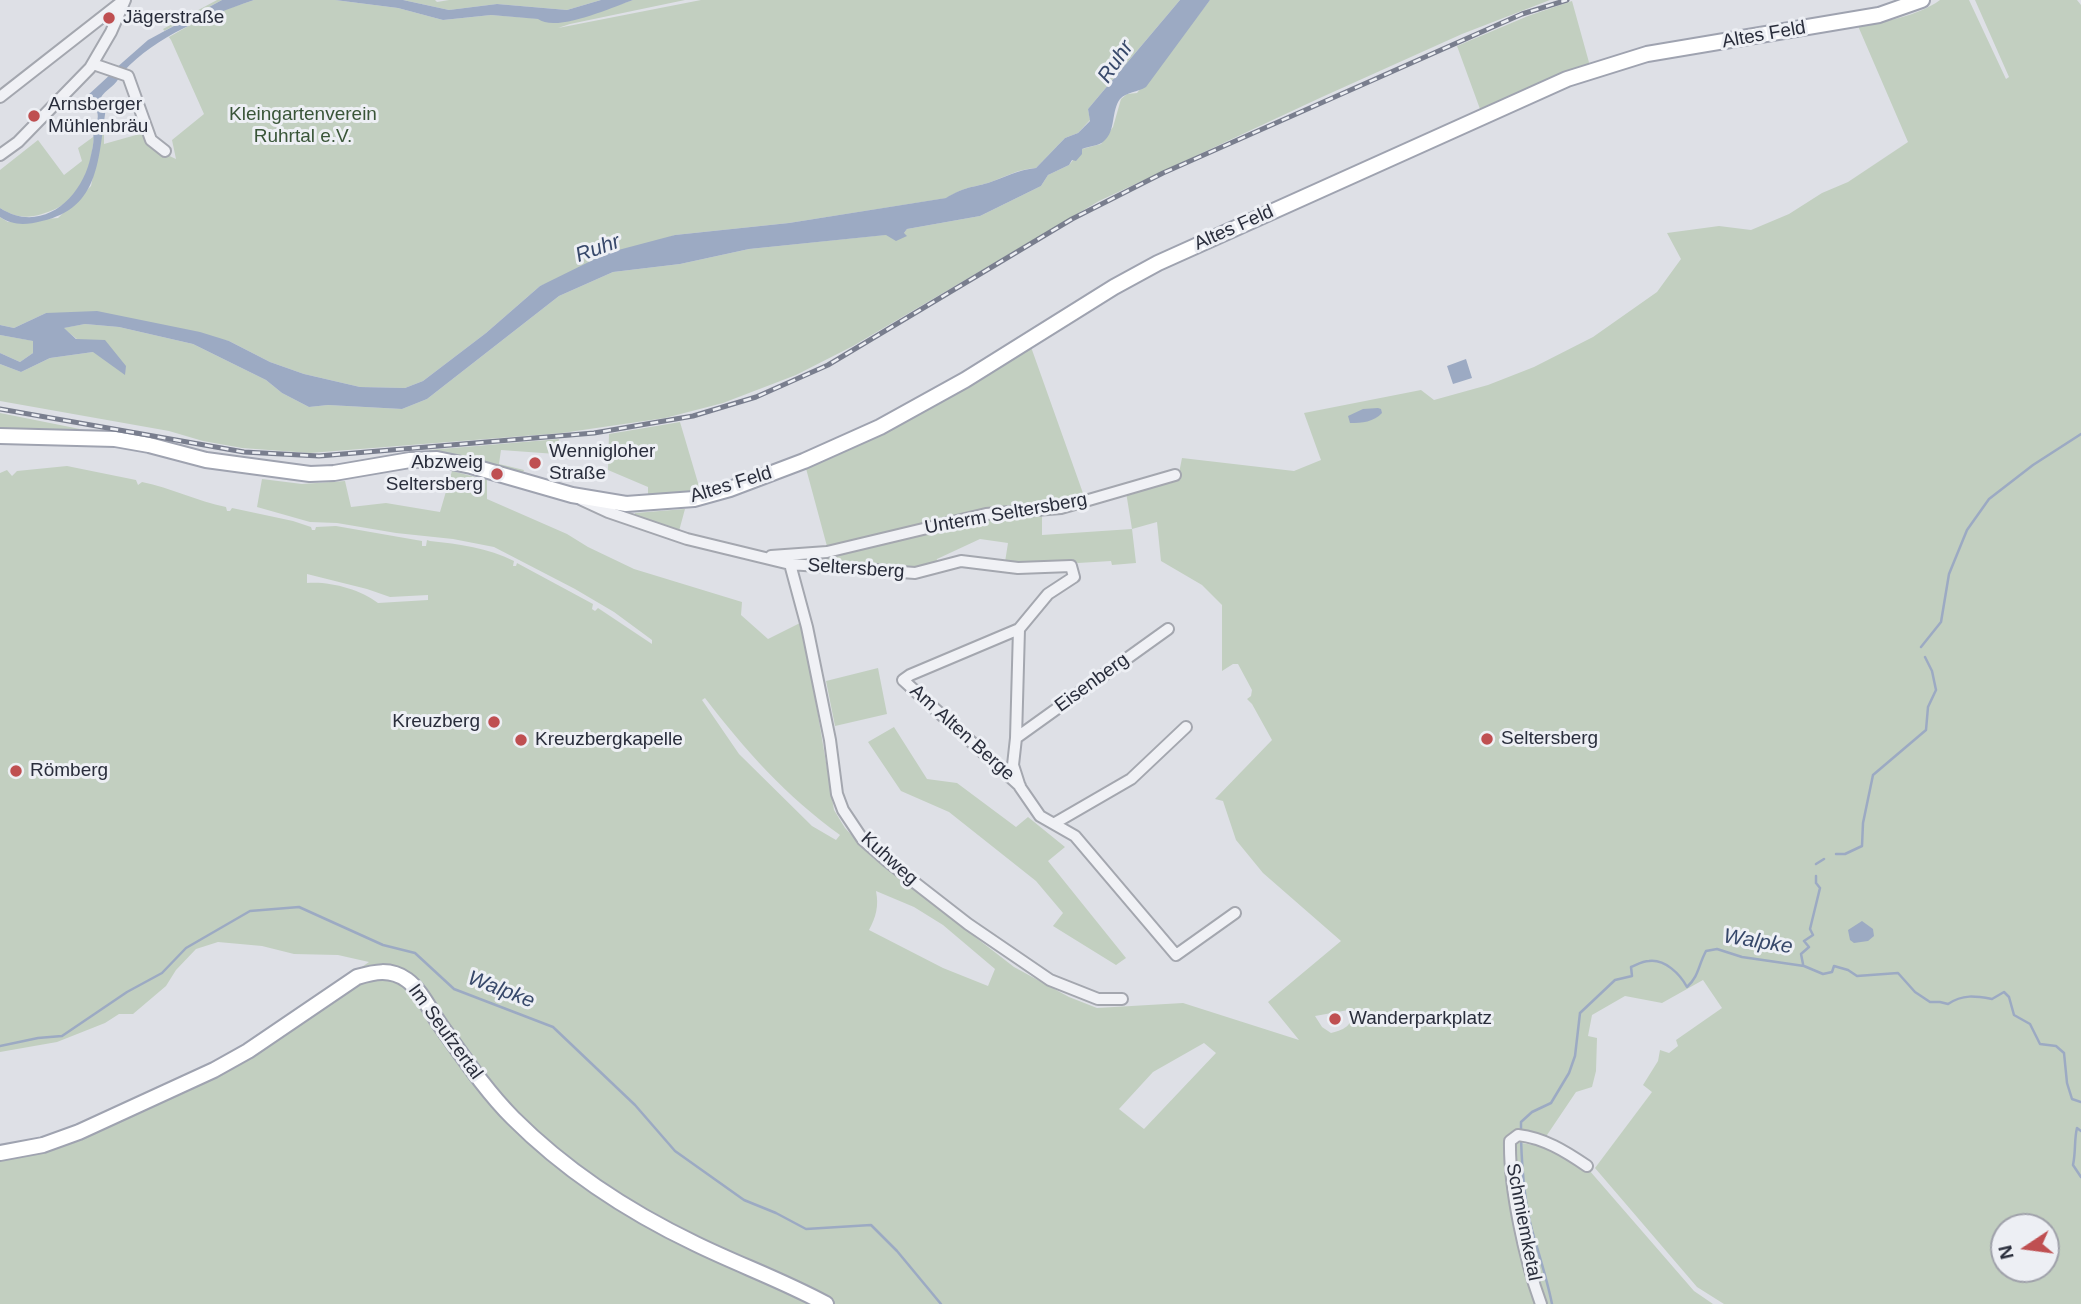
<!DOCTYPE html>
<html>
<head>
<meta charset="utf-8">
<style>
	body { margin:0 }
	#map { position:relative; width:2081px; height:1304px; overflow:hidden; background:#dee0e6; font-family:Arial,sans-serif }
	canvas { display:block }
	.north { position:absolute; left:1990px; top:1213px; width:70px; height:70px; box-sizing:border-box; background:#edeff4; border:2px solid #9fa1aa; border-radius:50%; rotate:257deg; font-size:19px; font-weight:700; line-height:28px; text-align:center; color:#292d3b }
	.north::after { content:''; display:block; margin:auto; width:24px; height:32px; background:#bf4f51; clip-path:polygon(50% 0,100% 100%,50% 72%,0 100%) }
</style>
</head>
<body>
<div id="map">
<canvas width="2081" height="1304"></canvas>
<div class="north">N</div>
</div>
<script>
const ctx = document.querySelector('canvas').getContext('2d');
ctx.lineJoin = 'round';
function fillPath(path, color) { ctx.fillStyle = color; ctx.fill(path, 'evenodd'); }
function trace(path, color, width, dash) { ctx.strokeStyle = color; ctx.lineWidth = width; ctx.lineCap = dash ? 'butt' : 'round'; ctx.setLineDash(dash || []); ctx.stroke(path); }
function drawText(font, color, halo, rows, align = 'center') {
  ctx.font = font + ' Arial,sans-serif'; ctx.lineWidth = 6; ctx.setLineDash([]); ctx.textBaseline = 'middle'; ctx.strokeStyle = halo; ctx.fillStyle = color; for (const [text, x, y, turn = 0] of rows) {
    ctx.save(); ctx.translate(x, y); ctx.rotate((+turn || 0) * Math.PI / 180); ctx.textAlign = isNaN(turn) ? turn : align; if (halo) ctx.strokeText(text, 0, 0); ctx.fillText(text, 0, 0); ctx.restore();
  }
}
const green = new Path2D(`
	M 217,0 L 222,0 L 164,31 L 169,37 L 206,16 L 254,0 L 335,0 L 398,8 L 443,20 L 491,15 L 569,21 L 633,0 L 685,0 L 570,24 L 558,28 L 701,0 L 1180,0 L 1088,109 L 1090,120 L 1078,133 L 1065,138 L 1036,168 C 1018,169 1005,177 988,183 C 970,188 964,187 947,198 L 789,223 L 675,235 L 540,286 L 486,333 L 423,381 L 405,388 L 360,387 L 304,374 L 270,362 L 229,341 L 46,313 L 14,328 L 0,325 L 0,217 L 8,222 L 58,218 L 91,186 L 102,131 L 94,136 C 91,172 80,204 42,214 C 26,219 14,217 0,208 L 0,170 L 38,140 L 64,175 L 82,161 L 78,148 L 104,129 L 104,144 L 143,133 L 148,146 L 176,159 L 172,140 L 204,114 L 171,40 L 163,29 Z
	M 403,0 L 435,0 L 437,2 L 449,0 L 601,0 L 567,10 L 497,4 L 449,10 Z
	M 1210,0 L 1550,0 L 1462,34 L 1322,97 L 1099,201 L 853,346 L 796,375 L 723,403 L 665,418 L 562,433 L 310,453 L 242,448 L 203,441 L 169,431 L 0,401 L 0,364 L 21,372 L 50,358 L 93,352 L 63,328 L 85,324 L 119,327 L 193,344 L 266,380 L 282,393 L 309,407 L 328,405 L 402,409 L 427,399 L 559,296 L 613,272 L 680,264 L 749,249 L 904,233 L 907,229 L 980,216 L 1041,186 L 1048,175 L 1069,165 L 1082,149 L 1101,144 L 1113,127 L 1121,99 L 1127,94 L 1137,93 Z
	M 1940,0 L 1969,0 L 2006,79 L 2009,77 L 1975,0 L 2077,0 L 2081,5 L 2081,1304 L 1724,1304 L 1697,1287 L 1595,1168 L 1652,1092 L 1643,1085 L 1658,1061 L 1660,1050 L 1669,1053 L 1678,1046 L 1676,1040 L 1722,1008 L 1703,980 L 1662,1003 L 1625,996 L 1592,1015 L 1588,1036 L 1597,1038 L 1596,1071 L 1592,1087 L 1576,1092 L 1545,1138 L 1518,1130 L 1509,1137 L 1510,1141 L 1562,1150 L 1589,1170 L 1694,1291 L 1713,1304 L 0,1304 L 0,1147 L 42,1139 L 79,1128 L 241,1050 L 369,962 L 338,955 L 294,954 L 262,946 L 218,942 L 196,949 L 176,970 L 166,986 L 133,1014 L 119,1014 L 105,1023 L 57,1042 L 0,1052 L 0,473 L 7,470 L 12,476 L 17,471 L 67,466 L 136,480 L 138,485 L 142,482 C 171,488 197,501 226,507 L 227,511 L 230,511 L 232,508 L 293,521 L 311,527 L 312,530 L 315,530 L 316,527 L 336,526 L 422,541 L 422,546 L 426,546 L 427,540 L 430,541 C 459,544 488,548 514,561 L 513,566 L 516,566 L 517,563 L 593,604 L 592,609 L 595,611 L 598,608 L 652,644 L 652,640 L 614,612 L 575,589 L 494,547 L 453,539 L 396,533 L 337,523 L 310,522 L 257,507 L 262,479 L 302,484 L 345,481 L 351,507 L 386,503 L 440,512 L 452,471 L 487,480 L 487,499 L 567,534 L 588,547 L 634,569 L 742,602 L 741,615 L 768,639 L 800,623 L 813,685 L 834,810 L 845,828 L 873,858 L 1014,967 L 1069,997 L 1097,1008 L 1183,1003 L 1299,1040 L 1268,1002 L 1341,941 L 1263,873 L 1236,840 L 1223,801 L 1215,799 L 1272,740 L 1252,704 L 1247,699 L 1251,696 L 1252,690 L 1238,664 L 1233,664 L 1222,671 L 1222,605 L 1202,585 L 1161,561 L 1157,522 L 1132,529 L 1136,563 L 1112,565 L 1111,561 L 1078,563 L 1067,560 L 1042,565 L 1005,562 L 1008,543 L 980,539 L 937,559 L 936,565 L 917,570 L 788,561 L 977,518 L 1042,512 L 1042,535 L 1132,529 L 1126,492 L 1178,478 L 1182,458 L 1294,471 L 1321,460 L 1304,413 L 1421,390 L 1434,400 L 1488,385 L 1534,367 L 1593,337 L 1657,292 L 1681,259 L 1667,233 L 1719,226 L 1751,230 L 1789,214 L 1822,193 L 1848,182 L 1908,142 L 1858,26 C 1884,22 1918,16 1940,0 ZM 307,574 L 367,589 L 390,597 L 428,595 L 428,600 L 378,603 C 360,589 329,581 307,583 ZM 705,698 C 744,749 787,797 840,835 L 836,840 L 812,826 L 739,754 L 702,700 ZM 876,891 L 914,907 L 943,925 L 995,969 L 988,986 L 943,968 L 869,930 C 876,917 879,906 876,891 ZM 1354,1009 C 1352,1025 1347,1029 1331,1033 L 1322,1027 L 1315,1016 ZM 1204,1043 L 1216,1053 L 1144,1129 L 1119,1109 L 1153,1072 ZM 2004,1227 L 2046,1227 L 2046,1269 L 2004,1269 Z
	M 1572,1 L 1590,66 L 1480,109 L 1457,46 L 1528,16 Z
	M 0,335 L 34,341 L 33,353 L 20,362 L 0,353 Z
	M 1031,347 L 1084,496 L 1059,502 L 968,512 L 910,529 L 863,537 L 828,550 L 804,461 Z
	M 0,413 L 90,431 L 0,429 Z
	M 680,422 L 701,493 L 648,498 L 648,487 L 608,470 L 609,434 Z
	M 559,439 L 556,454 L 501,450 L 499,464 L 524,470 L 522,475 L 429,454 L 429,450 Z
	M 685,509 L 679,531 L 634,516 L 635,513 Z
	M 878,668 L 887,714 L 835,726 L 826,681 Z
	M 894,727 L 927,779 L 957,783 L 1016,827 L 1028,817 L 1065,847 L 1048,861 L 1126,958 L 1116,965 L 1053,926 L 1063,913 L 1036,881 L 949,812 L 901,791 L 868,742 Z`);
const water = new Path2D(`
	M 222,0 L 254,0 C 207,16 157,35 123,72 L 115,69 L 148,40 Z
	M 335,0 L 403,0 L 449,10 L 497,4 L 567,10 L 601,0 L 633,0 C 613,7 556,33 538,19 L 491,15 L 443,20 L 398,8 Z
	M 1180,0 L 1210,0 L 1146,87 C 1138,92 1126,92 1120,99 C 1111,111 1116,131 1104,141 C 1099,146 1089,146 1082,149 L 1082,154 L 1076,161 L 1072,160 L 1069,165 L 1048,175 L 1041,186 L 980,216 L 907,229 L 904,233 L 907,236 L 896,241 L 886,235 L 749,249 L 680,264 L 613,272 L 559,296 L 427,399 L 402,409 L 328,405 L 309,407 L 282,393 L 266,380 L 193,344 L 119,327 L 85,324 L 64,328 L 76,339 L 105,340 L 126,366 L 125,375 L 93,352 L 50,358 L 21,372 L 0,364 L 0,353 L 20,362 L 33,353 L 33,341 L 0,335 L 0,325 L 14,328 L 46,313 L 97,311 L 200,332 L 229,341 L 270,362 L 304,374 L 360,387 L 405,388 L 423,381 L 486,333 L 540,286 L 607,253 L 675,235 L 789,223 L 946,198 C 964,187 970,188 988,183 C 1005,177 1018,170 1036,168 L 1065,138 L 1078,133 L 1090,121 L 1088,109 Z
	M 112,73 L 121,74 C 116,87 106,88 100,99 L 106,108 C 98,157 101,208 42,221 C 26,225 14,226 0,217 L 0,208 C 42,235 83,198 91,155 C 93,146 95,138 92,128 C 103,117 97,109 87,96 Z
	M 1466,359 L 1472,378 L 1453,384 L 1447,366 Z
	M 1378,408 L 1381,409 L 1382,413 C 1374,422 1362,423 1350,423 L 1348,416 L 1363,409 Z
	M 1862,921 L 1873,929 L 1874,936 L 1868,941 L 1854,943 L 1850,940 L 1848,930 Z`);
const stream = new Path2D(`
	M 1921,647 L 1941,622 L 1949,574 L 1967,530 L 1989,499 L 2033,465 L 2081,434
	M 1836,854 L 1845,854 L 1862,846 L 1863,823 L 1873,775 L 1926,730 L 1928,707 L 1936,690 L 1932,671 L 1925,657
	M 1816,864 L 1824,859
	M 1803,964 L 1801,954 L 1809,947 L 1804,941 L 1813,935 L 1810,929 L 1820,888 L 1816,883 L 1816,876
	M 0,1046 L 38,1038 L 62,1036 L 127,992 L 162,973 L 186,948 L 250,911 L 299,907 L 383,945 L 415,953 L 454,989 L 553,1027 L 635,1105 L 675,1151 L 744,1200 L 776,1213 L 806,1229 L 871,1225 L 897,1251 L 941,1304
	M 2081,1131 L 2077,1128 C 2074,1140 2076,1151 2073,1165 L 2081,1177
	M 1521,1132 L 1521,1122 L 1532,1112 L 1551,1103 L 1569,1073 L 1575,1056 L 1580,1013 L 1615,980 L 1632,976 L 1631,967 C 1636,965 1643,961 1649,961 C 1665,959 1680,974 1687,987 C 1699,976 1698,966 1706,951 L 1717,949 L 1742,957 L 1804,966 L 1823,974 L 1832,972 L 1834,966 L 1848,970 L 1857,976 L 1898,973 L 1915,992 L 1930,1002 L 1940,1002 L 1948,1004 C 1963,994 1975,996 1992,999 L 2004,992 L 2009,997 L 2014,1015 L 2030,1024 L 2040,1044 L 2056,1046 L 2064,1053 L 2067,1083 L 2072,1099 L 2081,1102
	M 1521,1139 C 1522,1169 1524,1201 1532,1230 C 1539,1255 1547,1279 1552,1304`);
const minor = new Path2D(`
	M 93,64 L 128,76 L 151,140 L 165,151
	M 0,97 L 124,0
	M 0,155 L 18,142 L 90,68 L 111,32 L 125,0
	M 582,500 L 608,512 L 687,539 L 790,564 L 915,573 L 961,561 L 1018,568 L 1071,566 L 1074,577 L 1048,594 L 1019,629 L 1016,738 L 1013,765 L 1020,787 L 1040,816 L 1075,836 L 1176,955 L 1235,913
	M 771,556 L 827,552 L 986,514 L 1061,508 L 1175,475
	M 790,564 L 807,627 L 830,740 L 837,794 L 843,810 L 863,840 L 887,861 L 968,924 L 1050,980 L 1098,999 L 1122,999
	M 1019,629 L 910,675 L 903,680 L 1020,786
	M 1016,738 L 1168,629
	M 1055,823 L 1131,779 L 1186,727
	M 1541,1304 C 1525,1261 1509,1188 1510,1141 L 1518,1135 C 1544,1138 1565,1151 1587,1166`);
const major = new Path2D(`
	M 0,436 L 115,439 L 149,445 L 206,460 L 310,474 L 334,473 L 410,460 L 437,459 L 471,466 L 572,495 L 626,504 L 694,499 L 730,489 L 804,461 L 880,427 L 965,380 L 1114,287 L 1158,263 L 1567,79 L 1647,54 L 1879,15 L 1922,0
	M 0,1153 L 43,1145 L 79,1132 L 214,1070 L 248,1051 L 357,977 C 374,972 390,968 407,980 C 421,990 431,1012 441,1026 C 464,1058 486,1091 513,1118 C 565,1170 629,1212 696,1244 C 739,1265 784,1281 826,1304`);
const rail = new Path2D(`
	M 0,409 L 244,452 L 319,456 L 594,433 L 693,416 L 756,397 L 828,365 L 1072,219 L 1163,173 L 1522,14 L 1567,0`);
const markers = [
	[109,18,7,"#bf4f51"],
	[34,116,7,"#bf4f51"],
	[535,463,7,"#bf4f51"],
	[497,474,7,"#bf4f51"],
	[494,722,7,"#bf4f51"],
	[1487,739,7,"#bf4f51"],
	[521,740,7,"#bf4f51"],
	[16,771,7,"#bf4f51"],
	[1335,1019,7,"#bf4f51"]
];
const poiNames = [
	["Jägerstraße",123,18],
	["Arnsberger",48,105],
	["Mühlenbräu",48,127],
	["Wennigloher",549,452],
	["Straße",549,474],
	["Abzweig",483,463,"right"],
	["Seltersberg",483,485,"right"],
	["Kreuzberg",480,722,"right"],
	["Seltersberg",1501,739],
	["Kreuzbergkapelle",535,740],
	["Römberg",30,771],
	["Wanderparkplatz",1349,1019]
];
const streetNames = [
	["Altes Feld",1764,35,-10],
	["Altes Feld",1234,228,-24],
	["Altes Feld",731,485,-17],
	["Unterm Seltersberg",1006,514,-10],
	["Seltersberg",856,569,4],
	["Eisenberg",1092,683,-36],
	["Am Alten Berge",962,733,42],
	["Kuhweg",889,859,42],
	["Im Seufzertal",445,1032,54],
	["Schmiemketal",1523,1222,79]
];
const parkNames = [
	["Kleingartenverein",303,115],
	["Ruhrtal e.V.",303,137]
];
const waterNames = [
	["Ruhr",1116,62,-56],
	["Ruhr",598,249,-20],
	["Walpke",1758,942,9],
	["Walpke",501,990,21]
];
fillPath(green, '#c2cfc0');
fillPath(water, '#9caac3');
trace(stream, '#9caac3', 2.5);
trace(minor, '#a4a7af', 14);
trace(major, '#9fa3b0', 18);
trace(minor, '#f0f1f5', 10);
trace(major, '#fff', 14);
trace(rail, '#797e8e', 5);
trace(rail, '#edeff4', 2.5, [8]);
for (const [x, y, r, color] of markers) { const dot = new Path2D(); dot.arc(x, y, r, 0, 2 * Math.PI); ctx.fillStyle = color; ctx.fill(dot); trace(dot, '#edeff4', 2.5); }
drawText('19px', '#292d3b', '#edeff4', poiNames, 'left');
drawText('19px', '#292d3b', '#edeff4', streetNames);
drawText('19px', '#395538', '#edeff4', parkNames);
drawText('italic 21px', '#37486a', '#edeff4', waterNames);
</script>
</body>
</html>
